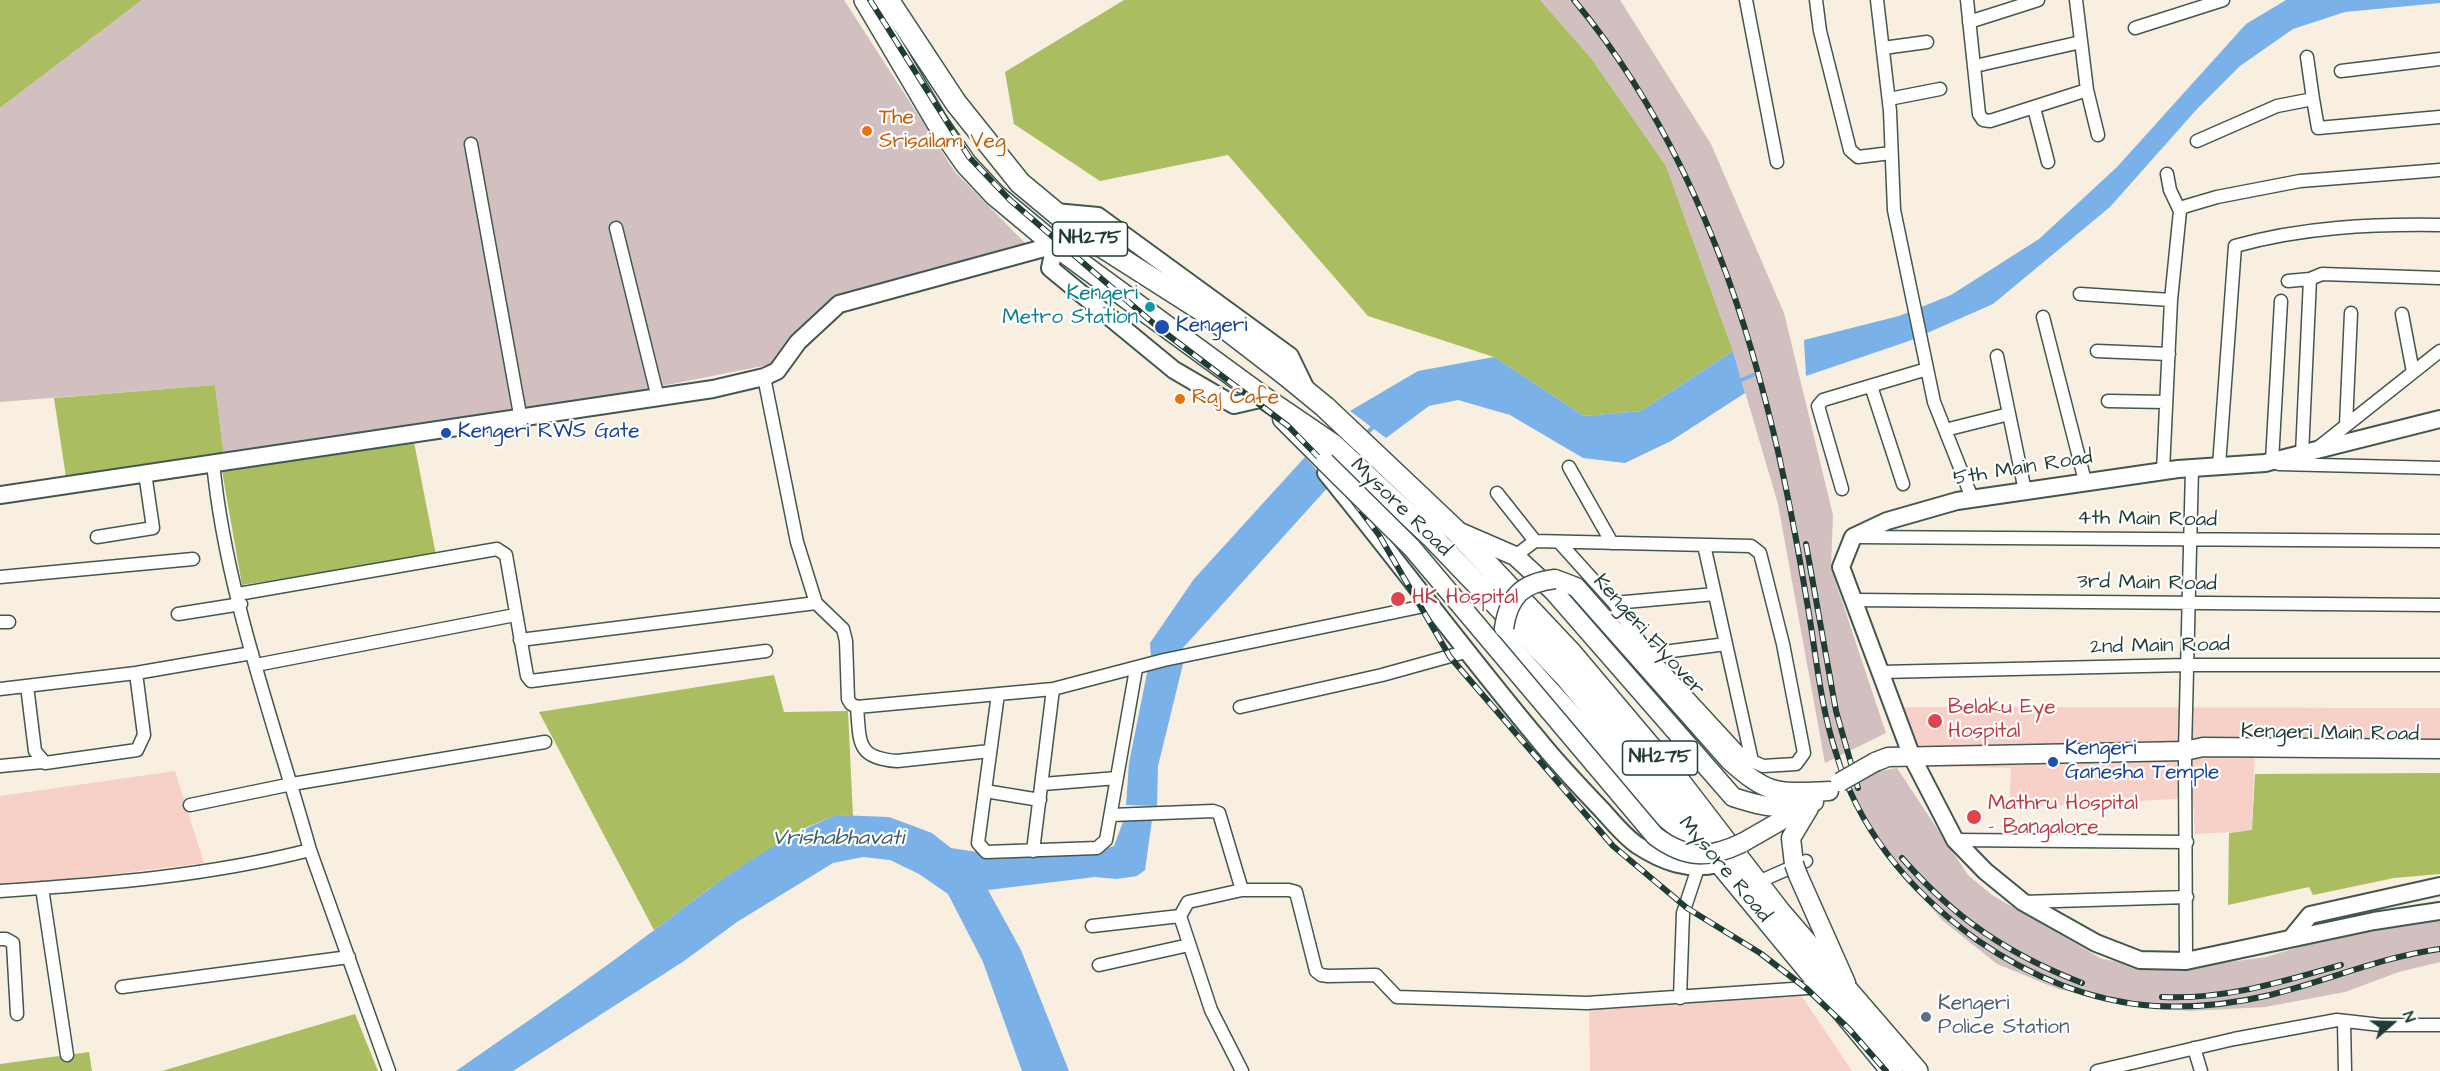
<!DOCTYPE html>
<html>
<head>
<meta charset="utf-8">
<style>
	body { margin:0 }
	#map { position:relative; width:2440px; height:1071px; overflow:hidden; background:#f8efe0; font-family:"Architects Daughter",sans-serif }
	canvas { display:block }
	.north { position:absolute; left:2362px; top:993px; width:60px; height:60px; -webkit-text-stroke:4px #fff; paint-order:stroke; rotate:70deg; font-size:16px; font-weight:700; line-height:24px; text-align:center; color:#1f3d34 }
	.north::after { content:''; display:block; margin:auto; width:21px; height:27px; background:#1f3d34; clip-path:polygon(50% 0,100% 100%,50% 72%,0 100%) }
</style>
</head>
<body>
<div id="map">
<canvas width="2440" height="1071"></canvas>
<div class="north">N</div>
</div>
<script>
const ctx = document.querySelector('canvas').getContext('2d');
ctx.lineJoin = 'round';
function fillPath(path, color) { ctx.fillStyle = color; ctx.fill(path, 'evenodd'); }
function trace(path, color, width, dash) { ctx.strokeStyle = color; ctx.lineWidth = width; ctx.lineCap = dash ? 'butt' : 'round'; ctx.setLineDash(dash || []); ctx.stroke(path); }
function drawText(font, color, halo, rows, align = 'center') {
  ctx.font = font + ' "Architects Daughter",sans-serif'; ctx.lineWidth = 4.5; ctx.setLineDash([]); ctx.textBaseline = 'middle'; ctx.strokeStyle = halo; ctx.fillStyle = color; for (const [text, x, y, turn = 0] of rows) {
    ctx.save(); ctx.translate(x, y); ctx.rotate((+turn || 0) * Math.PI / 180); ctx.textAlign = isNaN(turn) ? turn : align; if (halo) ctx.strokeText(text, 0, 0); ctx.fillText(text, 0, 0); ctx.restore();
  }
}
const built = new Path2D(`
	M 1902,707 L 2440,708 L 2440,746 L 2255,745 L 2252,831 L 2195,834 L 2193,798 L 2009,808 L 2011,768 L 1926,766 Z
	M 175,771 L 204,863 L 0,888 L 0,796 Z
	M 1801,995 L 1852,1071 L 1590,1071 L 1589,1007 Z`);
const industrial = new Path2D(`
	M 142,0 L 844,0 L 955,172 L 1030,248 L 839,295 L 792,338 L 778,363 L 606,397 L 224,456 L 215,385 L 0,402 L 0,108 Z
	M 1540,0 L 1620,0 L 1711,144 L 1784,313 L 1833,515 L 1831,568 L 1886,733 L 1825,763 L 1778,504 L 1733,351 L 1666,166 L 1591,58 Z
	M 1897,768 L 1968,875 L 1992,895 L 2102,959 L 2171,970 L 2266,957 L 2322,940 L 2440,915 L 2440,962 L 2399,972 L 2345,992 L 2265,1007 L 2189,1011 L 2126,1004 L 2058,989 L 1997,964 L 1942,920 L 1889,859 L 1847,792 L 1875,772 Z`);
const green = new Path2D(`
	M 0,0 L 142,0 L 0,108 Z
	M 1124,0 L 1540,0 L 1591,58 L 1666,166 L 1733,351 L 1641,411 L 1584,416 L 1494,357 L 1368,316 L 1228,155 L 1100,181 L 1014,124 L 1005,72 Z
	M 215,385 L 224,456 L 66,477 L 54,398 Z
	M 414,442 L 436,555 L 242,585 L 221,465 Z
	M 774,675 L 784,712 L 848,711 L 853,816 L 836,815 L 805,828 L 710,888 L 654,930 L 539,712 Z
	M 2440,773 L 2440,874 L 2394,878 L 2313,895 L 2309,887 L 2228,905 L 2229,833 L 2252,830 L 2255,774 Z
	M 355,1014 L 378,1071 L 162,1071 Z
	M 89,1052 L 92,1071 L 0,1071 L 0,1064 Z`);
const water = new Path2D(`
	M 2286,0 L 2440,0 L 2440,3 L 2345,12 L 2293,29 L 2240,66 L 2197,109 L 2110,207 L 1993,304 L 1909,341 L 1806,376 L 1804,340 L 1899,316 L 1951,295 L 2039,239 L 2117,167 L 2246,24 Z
	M 1733,351 L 1745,393 L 1671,441 L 1625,463 L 1583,458 L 1510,415 L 1458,400 L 1429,406 L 1386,438 L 1350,411 L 1418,371 L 1494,357 L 1584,416 L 1641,411 Z
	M 1305,457 L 1330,485 L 1182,649 L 1151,657 L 1150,643 L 1194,579 Z
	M 1184,660 L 1158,766 L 1157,806 L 1126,805 L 1129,763 L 1148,668 Z
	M 836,815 L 889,817 L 932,833 L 951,848 L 1004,856 L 1092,853 L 1114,846 L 1124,819 L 1152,820 L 1145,870 L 1137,876 L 1117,879 L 1095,877 L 988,890 L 1021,950 L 1069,1071 L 1022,1071 L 983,962 L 948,894 L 919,874 L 890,860 L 863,857 L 833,863 L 737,922 L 684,961 L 513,1071 L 456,1071 C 507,1035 559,1000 610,963 C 682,911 752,849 836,815 Z`);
const stream = new Path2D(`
	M 1737,382 L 1753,375
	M 1364,436 L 1376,424`);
const street = new Path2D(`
	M 1746,0 L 1777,162
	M 1816,0 L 1820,31 L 1850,150 L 1858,157 L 1891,153
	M 1877,0 L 1890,111 L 1894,210 L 1934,402 L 1972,498
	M 1967,0 L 1979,114 L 1983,120 L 1990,121 L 2087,90 L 2076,0
	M 1969,22 L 2038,0
	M 2135,28 L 2223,0
	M 1883,48 L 1927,42
	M 2307,57 L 2313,99
	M 1975,66 L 2081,42
	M 2341,71 L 2440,59
	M 2087,90 L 2098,135
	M 1889,99 L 1940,89
	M 2034,108 L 2048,162
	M 2197,141 L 2277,106 L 2313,99 L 2318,128 L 2440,117
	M 471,144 L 521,420
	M 2167,174 L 2170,190 L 2180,211
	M 616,228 L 658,398
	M 2288,281 L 2310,279
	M 2080,294 L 2171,300
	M 2402,314 L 2413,372
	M 2043,317 L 2085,481
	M 2097,351 L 2169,354
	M 1997,356 L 2025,491
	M 764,377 L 797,542 L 816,603 L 843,629 L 846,641 L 848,699 L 851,704 L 857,707 L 1053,689 L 1164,660 L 1429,605
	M 1871,386 L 1903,484
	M 2108,401 L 2166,402
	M 2346,425 L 2351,313
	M 1945,430 L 2009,414
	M 2319,447 L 2440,351
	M 2302,454 L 2310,279 L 2322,274 L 2440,278
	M 2272,461 L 2281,301
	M 2279,464 L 2440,468
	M 2219,466 L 2235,246 C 2303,227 2371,224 2440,225
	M 1569,467 L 1612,543
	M 2163,471 L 2171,300 L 2180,211 L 2183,207 L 2217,197 L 2300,181 L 2440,170
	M 1842,489 L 1818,406 L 1823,400 L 1927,369
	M 1497,493 L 1535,541
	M 97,537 L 153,528 L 145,473
	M 1856,537 L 2440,541
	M 1559,542 L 1614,603 L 1648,654 L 1726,644
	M 1515,556 L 1535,541 L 1751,546 L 1760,553 L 1783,644 L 1804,753 L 1796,764 L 1763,766 L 1752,761 L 1704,545
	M 0,577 L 193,559
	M 238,594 L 497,549 L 506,555 L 527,676 L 531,681 L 766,651
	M 1854,600 L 2440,605
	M 1614,603 L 1715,594
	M 178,614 L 241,604
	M 0,622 L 9,622
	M 520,640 L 816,603
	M 1648,654 L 1742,756 L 1752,761
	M 256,665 L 515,615
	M 1881,672 L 2186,665 L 2440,665
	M 27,686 L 35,751 L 45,763 L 137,750 L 144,735 L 136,673
	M 0,689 L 136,673 L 252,653
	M 998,694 L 978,843 L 986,852 L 1097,848 L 1106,840 L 1136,669
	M 857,707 C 860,742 856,758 897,761 L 990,751
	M 1240,707 L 1382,675 L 1465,652
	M 0,766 L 42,762
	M 1043,784 L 1117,778
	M 985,791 L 1040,800
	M 190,805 L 292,784 L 545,742
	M 1111,815 L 1213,811 L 1219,813 L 1242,890 L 1289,890 L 1296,892 L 1316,971 L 1321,975 L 1328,976 L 1376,975 L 1397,997 L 1587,1003 L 1822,987
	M 1955,840 L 2187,842
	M 310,850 L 389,1071
	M 1033,851 L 1053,689
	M 1758,882 L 1806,861
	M 42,888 L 67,1055
	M 1242,890 L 1188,902 L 1180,916 L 1211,1010 L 1242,1071
	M 0,891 C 105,884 208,876 310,850 C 275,725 225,591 213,462
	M 2023,902 L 2187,897
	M 1092,926 L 1180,916
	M 0,939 L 6,939 L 13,943 L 17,1014
	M 2186,961 L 2185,751 L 2192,468
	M 1099,965 L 1189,945
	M 122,987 L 349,957
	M 1680,998 L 1683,913 L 1698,868
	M 2344,1021 L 2345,1071
	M 2194,1048 L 2201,1071
	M 2097,1071 L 2234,1039 L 2337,1020 L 2381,1025 L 2440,1025`);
const secondary = new Path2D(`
	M 1055,212 L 1098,216 L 1290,356 L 1306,389
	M 2440,419 L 2265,463 L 2178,469 L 1957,501 L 1887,521 L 1853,537 L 1841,567 L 1912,757 L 1955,840 L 1985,871 L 2023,902 L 2096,943 L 2140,960 L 2186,961 L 2374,921 L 2440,911
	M 1326,473 C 1398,561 1465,652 1538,739 C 1558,764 1580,787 1602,810 C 1613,822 1624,836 1637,845 C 1663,862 1688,871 1718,864
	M 0,495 L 713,389 L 764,377 L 777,371 L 798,342 L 839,304 L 1055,245 L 1050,268 L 1174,370 L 1234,405 L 1264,398
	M 2292,937 L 2310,915 L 2440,886`);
const primary = new Path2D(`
	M 1282,419 L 1325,462
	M 1455,530 L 1515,556 L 1554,592 L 1733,797 C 1769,809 1778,809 1814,802
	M 1555,579 L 1576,587 L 1730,761 C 1769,796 1778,793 1829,791
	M 1504,628 L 1512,648 L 1666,819 L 1700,846
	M 1875,762 L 1888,757 L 2185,751 L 2203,747 L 2440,749
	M 1742,843 L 1803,808
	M 1794,864 L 1791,838 L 1809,808
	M 1798,875 L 1846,983`);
const highway = new Path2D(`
	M 865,0 L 937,122 L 966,164 L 995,195 L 1055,245 L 1264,398 L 1333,445 L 1432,537 L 1566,677 L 1892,1071
	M 888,0 L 956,103 L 1020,183 L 1079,232 L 1203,311 L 1286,375 L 1325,407 L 1455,530 L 1571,653 L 1679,781 L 1779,911 L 1917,1071`);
const rail = new Path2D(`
	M 870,0 L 969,157 L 1010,200 L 1160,329 L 1288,426 L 1326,465 L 1379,535 L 1450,657 L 1613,846 L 1687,908 L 1760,953 L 1807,989 L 1849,1029 L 1886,1071
	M 1574,0 C 1666,111 1724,246 1761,384 C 1781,456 1795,529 1807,602 C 1816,653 1820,705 1836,753 C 1859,831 1912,893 1977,940 C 2029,976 2091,1002 2155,1006 C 2194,1008 2232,1004 2270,995 C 2327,981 2381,957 2440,949
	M 1806,544 L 1836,711 L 1858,788
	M 1902,858 C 1955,919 2008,954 2082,983
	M 2162,997 C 2224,1000 2281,982 2341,965`);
const primaryBridge = new Path2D(`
	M 1325,462 L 1412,548 L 1655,836 C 1686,859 1708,859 1742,843
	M 1504,628 C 1509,595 1523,583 1555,579
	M 1840,782 L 1875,762
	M 1794,864 L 1798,875`);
const markers = [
	[867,131,6,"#e8710a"],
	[1150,307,6,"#0f9aa8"],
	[1162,327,8,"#1a4fb4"],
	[1180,399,6,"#e8710a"],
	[446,433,6,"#1a4fb4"],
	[1398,599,8,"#e0444e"],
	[1935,721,8,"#e0444e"],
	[2053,762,6,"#1a4fb4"],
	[1974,817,8,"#e0444e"],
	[1926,1017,6,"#5c6f8a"]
];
const shields = [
	[1090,239,75],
	[1660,758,75]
];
const shieldNames = [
	["NH275",1090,239],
	["NH275",1660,758]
];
const foodNames = [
	["The",879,119],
	["Srisailam Veg",879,143],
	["Raj Cafe",1192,399]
];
const cultureNames = [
	["Kengeri",1138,295],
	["Metro Station",1138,319]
];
const transitNames = [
	["Kengeri",1176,327],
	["Kengeri RWS Gate",458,433],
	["Kengeri",2065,750],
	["Ganesha Temple",2065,774]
];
const streetNames = [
	["5th Main Road",2023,469,-9],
	["Mysore Road",1400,508,44],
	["4th Main Road",2147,520,1],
	["3rd Main Road",2147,584,1],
	["Kengeri Flyover",1648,636,48],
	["2nd Main Road",2160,647,-1],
	["Kengeri Main Road",2330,734,1],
	["Mysore Road",1724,870,50]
];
const healthNames = [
	["HK Hospital",1412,599],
	["Belaku Eye",1948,709],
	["Hospital",1948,733],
	["Mathru Hospital",1988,805],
	["- Bangalore",1988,829]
];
const serviceNames = [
	["Kengeri",1938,1005],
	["Police Station",1938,1029]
];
const waterNames = [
	["Vrishabhavati",838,839]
];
fillPath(built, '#f7d1c7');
fillPath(industrial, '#d2bfc0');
fillPath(green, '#abbd61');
fillPath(water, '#7bb1e9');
trace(stream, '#7bb1e9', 4);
trace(street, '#40584e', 15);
trace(secondary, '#40584e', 20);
trace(primary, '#40584e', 21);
trace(highway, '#40584e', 24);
trace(street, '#fff', 12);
trace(secondary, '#fff', 16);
trace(primary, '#fff', 18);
trace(highway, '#fff', 21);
trace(rail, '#1f3d34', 6);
trace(rail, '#fff', 4, [11]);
trace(primaryBridge, '#40584e', 21, []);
trace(primaryBridge, '#fff', 18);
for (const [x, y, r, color] of markers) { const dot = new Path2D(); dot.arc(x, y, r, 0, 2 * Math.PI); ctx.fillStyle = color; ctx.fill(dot); trace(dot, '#fff', 2); }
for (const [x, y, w] of shields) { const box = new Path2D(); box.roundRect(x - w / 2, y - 17, w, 34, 4.5); ctx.fillStyle = '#fff'; ctx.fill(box); trace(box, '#1f3d34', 1.5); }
drawText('bold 20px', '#1f3d34', null, shieldNames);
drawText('21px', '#c56008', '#fff', foodNames, 'left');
drawText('21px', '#0d838f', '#fff', cultureNames, 'right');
drawText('21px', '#164399', '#fff', transitNames, 'left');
drawText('21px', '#1f3d34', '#fff', streetNames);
drawText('21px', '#be3a42', '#fff', healthNames, 'left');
drawText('21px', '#4e5e75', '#fff', serviceNames, 'left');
drawText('italic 22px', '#3b606a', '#fff', waterNames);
</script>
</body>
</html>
